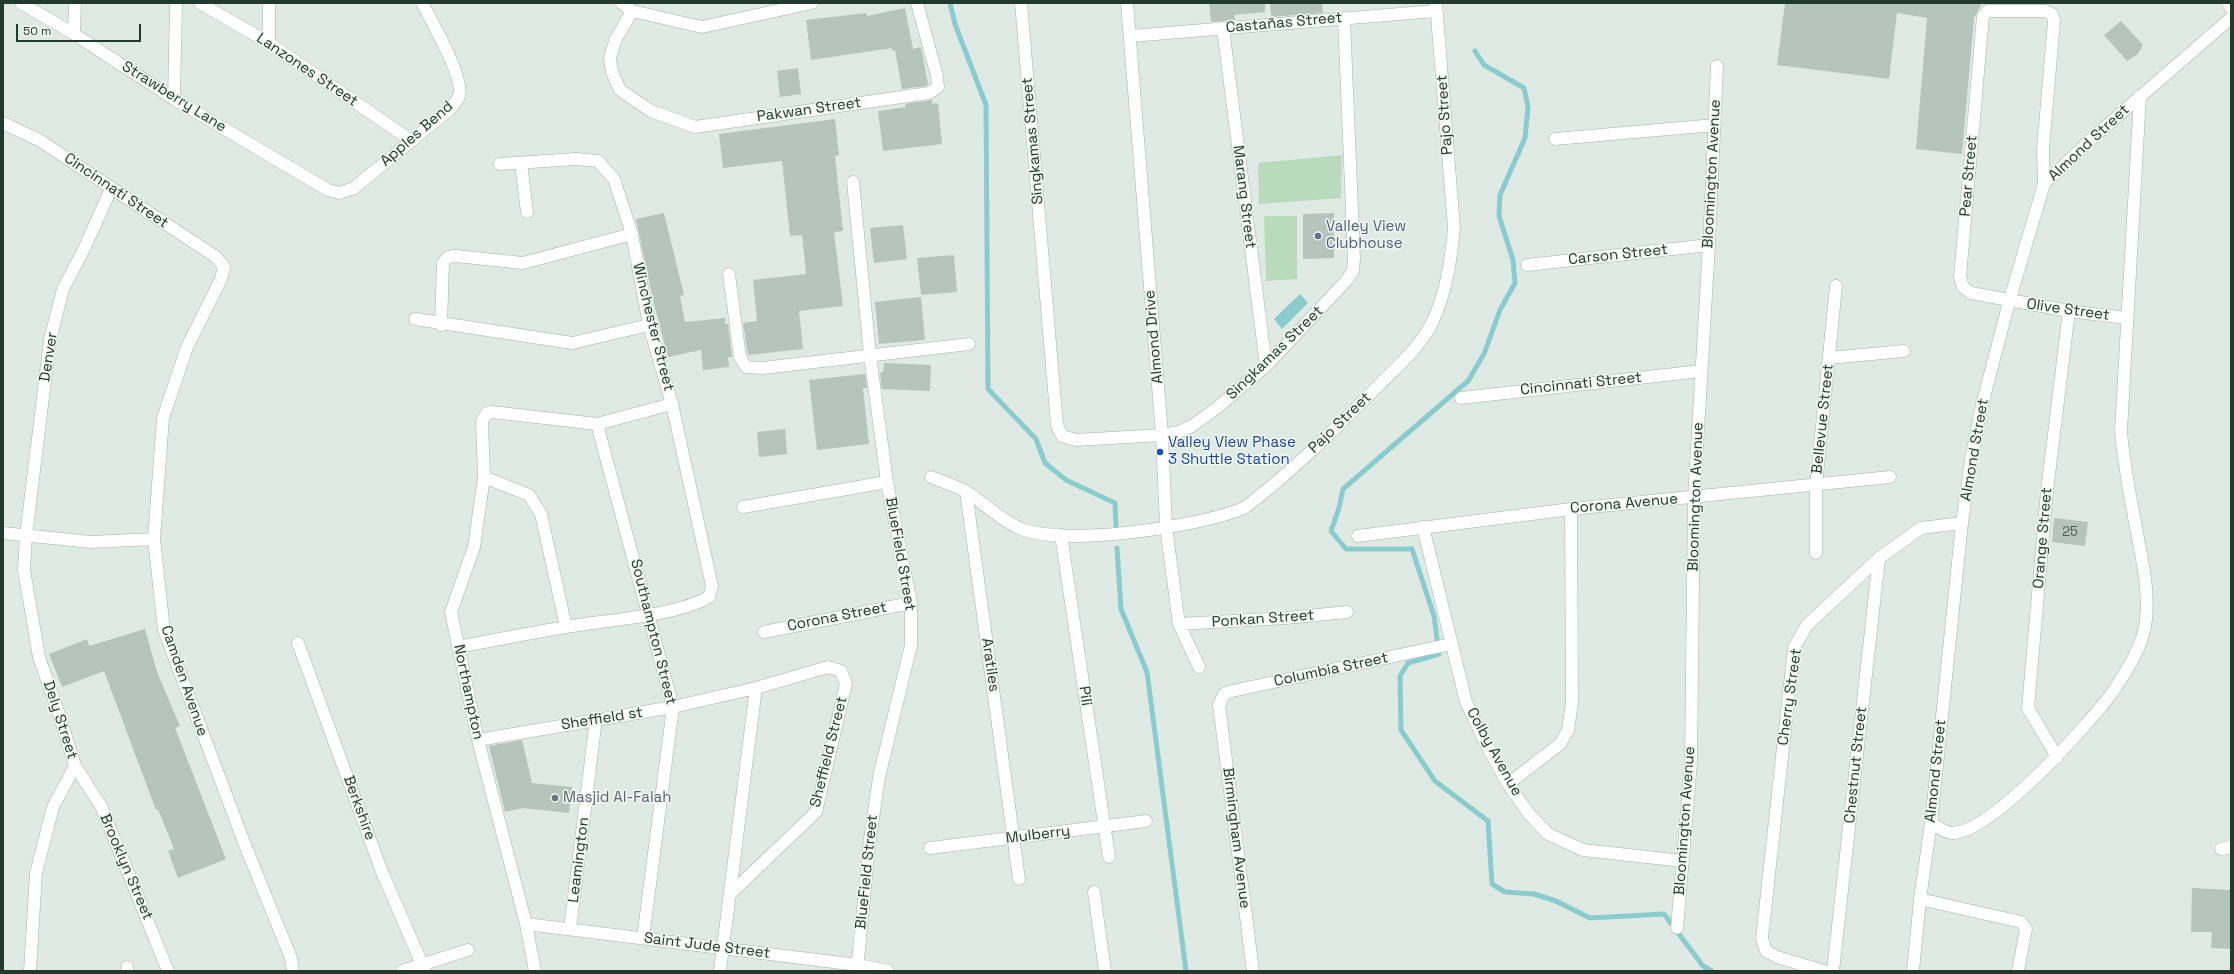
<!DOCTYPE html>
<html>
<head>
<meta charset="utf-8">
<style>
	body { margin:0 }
	#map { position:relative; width:2234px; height:974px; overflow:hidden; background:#e0eae4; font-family:"Space Grotesk",sans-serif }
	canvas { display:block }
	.frame { position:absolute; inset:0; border:4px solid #21392f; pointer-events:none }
	.scale { position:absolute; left:16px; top:24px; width:125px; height:18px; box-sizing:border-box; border:2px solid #21392f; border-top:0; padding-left:5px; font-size:12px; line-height:14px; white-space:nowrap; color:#21392f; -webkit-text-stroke:3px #f0f7f2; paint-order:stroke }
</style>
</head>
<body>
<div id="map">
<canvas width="2234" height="974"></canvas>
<div class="frame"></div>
<div class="scale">50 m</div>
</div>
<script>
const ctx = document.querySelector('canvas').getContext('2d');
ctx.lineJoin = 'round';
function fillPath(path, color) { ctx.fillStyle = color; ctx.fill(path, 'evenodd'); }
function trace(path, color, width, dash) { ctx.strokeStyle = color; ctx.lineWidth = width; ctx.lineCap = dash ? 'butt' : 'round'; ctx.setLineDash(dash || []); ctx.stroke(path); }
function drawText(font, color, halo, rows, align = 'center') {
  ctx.font = font + ' "Space Grotesk",sans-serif'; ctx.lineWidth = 3; ctx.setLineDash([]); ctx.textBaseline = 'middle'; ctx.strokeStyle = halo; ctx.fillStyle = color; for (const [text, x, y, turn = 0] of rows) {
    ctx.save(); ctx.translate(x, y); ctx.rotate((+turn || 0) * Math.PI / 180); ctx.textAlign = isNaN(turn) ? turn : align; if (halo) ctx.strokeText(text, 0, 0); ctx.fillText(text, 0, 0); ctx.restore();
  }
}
const green = new Path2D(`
	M 1342,155 L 1341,198 L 1259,204 L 1258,163 Z
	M 1264,216 L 1297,216 L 1297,279 L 1266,281 Z`);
const water = new Path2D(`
	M 1300,294 L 1308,303 L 1282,329 L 1274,319 Z`);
const stream = new Path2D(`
	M 950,3 L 955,24 L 986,105 L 988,389 L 1036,439 L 1045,463 L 1066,480 L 1115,503 L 1116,526
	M 1475,51 L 1484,65 L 1524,88 L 1528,107 L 1525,138 L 1500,195 L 1499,216 L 1513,260 L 1515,283 L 1500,310 L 1484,354 L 1468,381 L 1343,489 L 1339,508 L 1331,531 L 1346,549 L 1412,549 L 1434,616 L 1439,654 L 1408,663 L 1400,676 L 1401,730 L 1435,781 L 1488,821 L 1492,884 L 1505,892 L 1534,894 L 1556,901 L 1590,918 L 1664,914 L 1703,966 L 1712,971
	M 1117,548 L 1121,609 L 1147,672 L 1186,971`);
const building = new Path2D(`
	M 1209,3 L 1265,3 L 1265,12 L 1234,15 L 1235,20 L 1211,22 Z
	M 1270,3 L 1322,3 L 1323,13 L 1271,17 Z
	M 1785,3 L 1982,3 L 1974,18 L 1962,154 L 1916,149 L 1927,18 L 1897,13 L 1889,79 L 1777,65 Z
	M 905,8 L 913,49 L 921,47 L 928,84 L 926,86 L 902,89 L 895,50 L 892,51 L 892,48 L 811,60 L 806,20 L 866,13 L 867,16 Z
	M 2121,21 L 2143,45 L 2138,54 L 2127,61 L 2104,35 Z
	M 798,68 L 801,94 L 780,97 L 777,71 Z
	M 932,100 L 932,104 L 938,103 L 942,144 L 883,151 L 878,111 L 906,107 L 905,104 Z
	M 835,119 L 839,155 L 835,156 L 843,231 L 834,232 L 843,306 L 799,311 L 803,349 L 748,355 L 743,323 L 757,321 L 753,280 L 806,274 L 802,235 L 790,236 L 782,161 L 723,168 L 719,134 Z
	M 664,213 L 684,295 L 680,296 L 685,322 L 725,318 L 725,324 L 728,324 L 732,357 L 728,357 L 729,367 L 703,370 L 701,350 L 668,357 L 654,304 L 636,219 Z
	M 1334,213 L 1334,258 L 1303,259 L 1303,214 Z
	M 903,225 L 907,259 L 874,263 L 870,228 Z
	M 954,255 L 957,292 L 921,295 L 917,258 Z
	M 921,297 L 925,340 L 879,344 L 875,302 Z
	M 884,363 L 931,365 L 930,391 L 882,389 L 880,373 L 883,372 Z
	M 865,374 L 867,388 L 863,388 L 869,444 L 817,450 L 809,380 Z
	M 785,429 L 787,454 L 759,457 L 757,432 Z
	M 2054,518 L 2088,522 L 2085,546 L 2052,542 Z
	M 145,629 L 157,672 L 180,726 L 175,728 L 226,859 L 178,878 L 168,851 L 174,849 L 158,809 L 156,810 L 104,671 L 62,687 L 49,654 L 87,639 L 89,646 Z
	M 522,740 L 532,783 L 572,787 L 569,813 L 523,808 L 505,812 L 489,746 Z
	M 2192,888 L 2231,890 L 2231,949 L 2211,948 L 2212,932 L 2191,932 Z`);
const minor = new Path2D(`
	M 21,3 L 74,34 L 174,99 L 328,190 L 339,193 L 354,188 L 450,109 C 453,105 457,101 459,96 C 465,79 431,20 422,3
	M 200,3 L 269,43 L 412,141
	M 621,3 L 632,11 L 702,27 L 812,3
	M 1021,3 L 1057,425 L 1062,436 L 1076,440 L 1162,435 L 1179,432 L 1192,426 L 1218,407 L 1266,366 L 1346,281 L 1353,271 L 1354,259 L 1344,18
	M 1127,3 L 1162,435 L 1166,527 L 1179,624 L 1199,667
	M 2228,3 L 2231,8
	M 632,11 L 615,41 L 610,58 L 612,72 L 620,90 L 651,111 L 695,127 L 929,93 L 938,87 L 937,76 L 917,3
	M 1223,28 L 1266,366
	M 74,34 L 75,3
	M 1131,36 L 1436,11
	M 269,43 L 269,3
	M 174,99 L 176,3
	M 3,123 L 39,140 L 216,257 L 224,267 L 221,279 L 187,347 L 163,418 L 154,539 L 164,630 L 245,845 L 291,958 L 293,971
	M 1555,139 L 1715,125
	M 521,163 L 527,212
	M 853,182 L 870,355 L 887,482 L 911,603 L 911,645 L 879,777 L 869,846 L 857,971
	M 2044,184 L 2043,149 L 2054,21 L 2052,14 L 2045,11 L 1988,11 L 1983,16 L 1960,277 L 1963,287 L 1971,293 L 2069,311 L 2127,318
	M 111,189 L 84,249 L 63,289 L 50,340 L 26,536 L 24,570 L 39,657 L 60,717 L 75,766 L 101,806 L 168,971
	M 1527,265 L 1709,245
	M 729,274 L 740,357 L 746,367 L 763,368 L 969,344
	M 415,319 L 572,343 L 649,325
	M 441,325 L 443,263 L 448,257 L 456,256 L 523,263 L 632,234
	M 1829,358 L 1904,351
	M 1461,398 L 1701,371
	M 597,424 L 673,707 L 643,938
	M 484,477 L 529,495 L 541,514 L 566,627
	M 931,477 C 943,482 957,486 967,492 C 984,503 999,519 1017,527 C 1060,548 1199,527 1244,508 C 1292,472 1336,428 1379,385 C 1398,366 1420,347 1432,323 C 1446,293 1451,261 1454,228 L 1436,3
	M 966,491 L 1019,879
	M 743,507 L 887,482
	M 1423,527 L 1466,702 L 1485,742 L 1508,784 L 1529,814 L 1548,834 L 1583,850 L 1683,861
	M 3,533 L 91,542 L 154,539
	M 1061,535 L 1109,857
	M 1358,536 L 1571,509 L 1890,477
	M 1816,553 L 1816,485 L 1836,286
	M 1179,624 L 1286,618 L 1347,612
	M 764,632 L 911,603
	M 298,643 L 382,872 L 425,971
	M 458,647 C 494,640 530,633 566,627 C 605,620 676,616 709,597 L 712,586 L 672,404 L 649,325 L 632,234 L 614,179 L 598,161 L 576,159 L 500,164
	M 478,740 L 673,707 L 756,688 L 828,667 L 841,671 L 846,684 L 816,812 L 730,894
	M 2057,757 L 2028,708 L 2047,491 L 2069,311
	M 1508,784 L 1560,744 L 1568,730 L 1572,703 L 1571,509
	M 1931,823 C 1938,827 1945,833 1953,833 C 1993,831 2087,726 2112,693 C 2126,672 2144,645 2146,619 C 2149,592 2143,565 2138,538 C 2131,502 2124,467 2121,431 L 2140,96
	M 930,848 L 1146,821
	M 2221,849 L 2231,847
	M 1094,892 L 1105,971
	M 1920,899 L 2021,922 L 2026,929 L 2018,971
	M 526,924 L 858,965 L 888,971
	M 1677,928 L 1691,763 L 1694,498 L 1709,245 L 1717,66
	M 570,929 L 596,719
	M 127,967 L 127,971
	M 30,971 L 36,873 L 53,807 L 75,766
	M 402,971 L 468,950
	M 535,971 L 526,924 L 478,740 L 451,612 L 474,547 L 484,477 L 482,421 L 487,413 L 492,412 L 597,424 L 672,404
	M 720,971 L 756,688
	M 1253,971 L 1219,705 L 1224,694 L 1232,691 L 1451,644
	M 1824,971 L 1777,957 L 1766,951 L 1762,938 L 1794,648 L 1807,625 L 1879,558 L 1921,528 L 1962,523
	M 1833,971 L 1879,558
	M 1913,971 L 1920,899 L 1931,823 L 1962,523 L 1971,460 L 1982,405 L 2009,302 L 2044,184 L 2089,141 L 2231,18`);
const markers = [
	[1318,236,4,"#5c6f8a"],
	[1160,452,4,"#1a4fb4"],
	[555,798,4,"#6b7280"]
];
const numberNames = [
	["25",2070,532]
];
const streetNames = [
	["Castañas Street",1284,23,-5],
	["Lanzones Street",307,70,34],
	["Strawberry Lane",174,97,32],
	["Pakwan Street",809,110,-8],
	["Pajo Street",1445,115,-94],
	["Apples Bend",417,134,-41],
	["Singkamas Street",1033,141,-95],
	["Almond Street",2089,143,-43],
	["Bloomington Avenue",1712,174,-87],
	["Pear Street",1969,176,-85],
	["Cincinnati Street",116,191,34],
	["Marang Street",1244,197,83],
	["Carson Street",1618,255,-6],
	["Olive Street",2068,310,8],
	["Winchester Street",653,327,76],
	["Almond Drive",1154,337,-95],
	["Singkamas Street",1275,353,-44],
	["Denver",49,357,-81],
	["Cincinnati Street",1581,384,-6],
	["Bellevue Street",1823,419,-84],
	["Pajo Street",1340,423,-44],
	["Almond Street",1975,450,-80],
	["Bloomington Avenue",1696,497,-88],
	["Corona Avenue",1624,504,-5],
	["Orange Street",2043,538,-85],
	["BlueField Street",900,554,80],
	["Corona Street",837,617,-11],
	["Ponkan Street",1263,619,-4],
	["Southampton Street",653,632,76],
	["Aratiles",990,665,82],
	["Columbia Street",1331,670,-12],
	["Camden Avenue",184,681,71],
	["Northampton",468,692,78],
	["Pili",1085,696,82],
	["Cherry Street",1790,697,-82],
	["Sheffield st",602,719,-9],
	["Dely Street",60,720,72],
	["Sheffield Street",829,752,-76],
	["Colby Avenue",1494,752,61],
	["Chestnut Street",1856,765,-84],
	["Almond Street",1936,771,-84],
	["Berkshire",359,808,70],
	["Bloomington Avenue",1685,821,-86],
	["Mulberry",1038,835,-7],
	["Birmingham Avenue",1236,838,83],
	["Leamington",579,860,-83],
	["Brooklyn Street",126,867,67],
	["BlueField Street",867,872,-84],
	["Saint Jude Street",707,946,7]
];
const serviceNames = [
	["Valley View",1326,227],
	["Clubhouse",1326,244]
];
const transitNames = [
	["Valley View Phase",1168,443],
	["3 Shuttle Station",1168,460]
];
const worshipNames = [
	["Masjid Al-Falah",563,798]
];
fillPath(green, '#b9dabd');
fillPath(water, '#8acccd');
trace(stream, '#8acccd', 5);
fillPath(building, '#b5c4bc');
trace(minor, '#a3b1aa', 13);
trace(minor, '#fff', 12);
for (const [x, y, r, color] of markers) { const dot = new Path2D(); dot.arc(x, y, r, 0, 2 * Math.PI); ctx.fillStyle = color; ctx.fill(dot); trace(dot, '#f0f7f2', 1.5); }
drawText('13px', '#465c52', null, numberNames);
drawText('15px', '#21392f', '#f0f7f2', streetNames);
drawText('15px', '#4e5e75', '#f0f7f2', serviceNames, 'left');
drawText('15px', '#164399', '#f0f7f2', transitNames, 'left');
drawText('15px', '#5b616d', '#f0f7f2', worshipNames, 'left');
</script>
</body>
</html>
